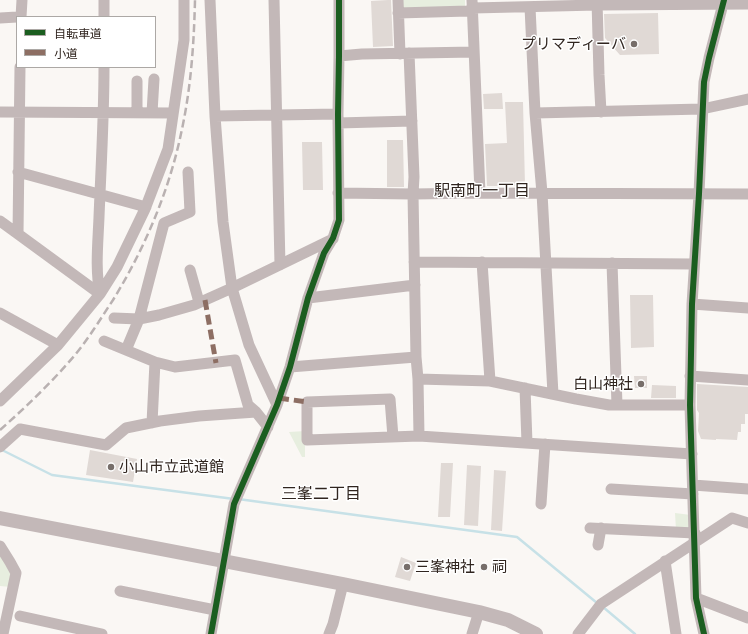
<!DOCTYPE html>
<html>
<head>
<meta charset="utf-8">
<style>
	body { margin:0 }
	#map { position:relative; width:748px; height:634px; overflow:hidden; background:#faf7f4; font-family:"Exo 2","Noto Sans JP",sans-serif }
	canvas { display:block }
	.legend { position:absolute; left:16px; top:16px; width:140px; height:52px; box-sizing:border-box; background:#fff; border:1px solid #aca8a5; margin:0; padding:5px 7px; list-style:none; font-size:12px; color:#30251f }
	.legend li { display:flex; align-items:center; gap:8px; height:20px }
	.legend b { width:20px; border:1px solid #aca8a5 }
</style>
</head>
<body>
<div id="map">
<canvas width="748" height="634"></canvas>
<ul class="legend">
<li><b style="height:5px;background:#1b5e20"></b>自転車道</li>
<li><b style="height:5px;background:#8d6e63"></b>小道</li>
</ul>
</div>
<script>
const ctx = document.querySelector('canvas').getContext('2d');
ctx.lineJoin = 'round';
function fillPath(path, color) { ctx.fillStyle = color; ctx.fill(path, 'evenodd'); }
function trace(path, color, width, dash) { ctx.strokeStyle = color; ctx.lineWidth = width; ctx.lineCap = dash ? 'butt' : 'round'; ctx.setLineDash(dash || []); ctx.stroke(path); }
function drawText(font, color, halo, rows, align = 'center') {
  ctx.font = font + ' "Exo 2","Noto Sans JP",sans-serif'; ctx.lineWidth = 3; ctx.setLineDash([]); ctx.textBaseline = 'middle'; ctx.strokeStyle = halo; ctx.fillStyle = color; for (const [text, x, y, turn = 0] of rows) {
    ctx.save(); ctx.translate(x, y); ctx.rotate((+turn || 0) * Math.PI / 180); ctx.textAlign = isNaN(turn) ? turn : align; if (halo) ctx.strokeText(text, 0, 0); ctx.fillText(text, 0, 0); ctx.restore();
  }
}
const green = new Path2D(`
	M 402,0 L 465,0 L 465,9 L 403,9 Z
	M 305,431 L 305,457 L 302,457 L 289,432 Z
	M 675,513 L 691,515 L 691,530 L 676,530 Z
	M 0,555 L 13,572 L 11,587 L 0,586 Z`);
const stream = new Path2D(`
	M 2,450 L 52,475 L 234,499
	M 238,499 L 517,537 L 597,603
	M 603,607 L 635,634`);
const building = new Path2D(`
	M 388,0 L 391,0 L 393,46 L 373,47 L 371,1 Z
	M 658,13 L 659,54 L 620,55 L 605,38 L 604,14 Z
	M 502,93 L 503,109 L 484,109 L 483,94 Z
	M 505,102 L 523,102 L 525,186 L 487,186 L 485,144 L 507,143 Z
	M 387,140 L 403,140 L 404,187 L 387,187 Z
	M 302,142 L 322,142 L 323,190 L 303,190 Z
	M 630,295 L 653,295 L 654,347 L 631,348 Z
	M 634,376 L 647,376 L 647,388 L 635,388 Z
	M 697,384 L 748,387 L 748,414 L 745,414 L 745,424 L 741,424 L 741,432 L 738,432 L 737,440 L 716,439 L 716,440 L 701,439 L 698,431 L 699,413 L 697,410 Z
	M 652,385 L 676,386 L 676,398 L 651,398 Z
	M 90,450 L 137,459 L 133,482 L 86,475 Z
	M 441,463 L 453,463 L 450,517 L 438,517 Z
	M 467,465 L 481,466 L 478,526 L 464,525 Z
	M 494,470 L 506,471 L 502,531 L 491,530 Z
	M 401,557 L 416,563 L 410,581 L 395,577 Z`);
const minor = new Path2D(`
	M 104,0 L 104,17
	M 210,0 L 215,116 L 223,222 L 232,288 L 249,345 L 277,405
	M 274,0 L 280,265
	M 398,0 L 400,54
	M 472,0 L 480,193 L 748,194
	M 597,0 L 599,75 L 601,112
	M 530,7 L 535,113 L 542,193 L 553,394
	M 398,13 L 468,11 L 473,8 L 597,5 L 748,4
	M 21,17 L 22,0
	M 0,18 L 17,17
	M 409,53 L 414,177 L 413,194 L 416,357 L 418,379 L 419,436
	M 339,56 L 362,54 L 474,52
	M 20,67 L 18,234 L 100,294
	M 0,112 L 173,113
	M 137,113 L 137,81
	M 152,113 L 154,79
	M 535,113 L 702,109 L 748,99
	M 215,116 L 338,114
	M 338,123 L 412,121
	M 18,172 L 146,207
	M 338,193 L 413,194 L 480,193
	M 0,221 L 18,234
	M 414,262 L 694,264
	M 482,262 L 490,381
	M 612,263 L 617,405
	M 190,270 L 199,302
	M 100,294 C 95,269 98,243 99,217 C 101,167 104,117 104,67
	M 308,298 L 415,285
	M 692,304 L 748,308
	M 0,313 L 58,345
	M 114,318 L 139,319 L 159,315 L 194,305 L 232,288 L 333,239
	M 104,341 L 155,362 L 175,367 L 235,360 L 248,405 L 256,412 L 268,427
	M 126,350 L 139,319 L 164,223 L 190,212 L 188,172
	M 290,367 L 416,357
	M 690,376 L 748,380
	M 418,379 L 490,381 L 576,399 L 609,405 L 690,405
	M 525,388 L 527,443
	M 0,401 L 58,345 L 100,294 L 117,267 L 145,209 L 168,149 L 184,40 L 184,0
	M 152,423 L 155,362
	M 393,437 L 390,399 L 307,402 L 307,440 L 419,436 L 692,454
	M 0,447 L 20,429 L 106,445 L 126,428 L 160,421 L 199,416 L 256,412
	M 693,485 L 748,489
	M 611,489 L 693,494
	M 541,504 L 545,444
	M 590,528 L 695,533
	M 598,545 L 601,528
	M 0,546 L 10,562 L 16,573 L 3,634
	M 665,561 L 676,634
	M 120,591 L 215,610
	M 696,598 L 748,618
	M 20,616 L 102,634
	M 211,634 L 234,504 L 277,405 L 290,367 L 308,298 L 324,253 L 333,238 L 339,220 L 338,114 L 339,56 L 339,0
	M 329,634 L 333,624 L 343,584
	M 472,634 L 479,612
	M 578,634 L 601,604 L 732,518 L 748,523
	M 704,634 L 696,598 L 690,405 L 692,304 L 699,194 L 704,82 L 709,58 L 724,0`);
const tertiary = new Path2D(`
	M 0,518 L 343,584 L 479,612 L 508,620 L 536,634`);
const rail = new Path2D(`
	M 0,430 C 27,406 52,382 75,355 C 89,338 101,318 113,300 C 145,248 170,189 182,129 C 191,87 194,43 195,0`);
const quiet = new Path2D(`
	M 205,300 L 216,363
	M 279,398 L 307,402`);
const cycleway = new Path2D(`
	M 211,634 L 234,504 L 277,405 L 290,367 L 308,298 L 324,253 L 333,238 L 339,220 L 338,114 L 339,56 L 339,0
	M 704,634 L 696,598 L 690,405 L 692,304 L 699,194 L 704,82 L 709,58 L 724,0`);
const markers = [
	[634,44,4,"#776e6a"],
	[641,384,4,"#776e6a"],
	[111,467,4,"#776e6a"],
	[407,567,4,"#776e6a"],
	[484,567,4,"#776e6a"]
];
const poiNames = [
	["プリマディーバ",626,44,"right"],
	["白山神社",633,384,"right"],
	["小山市立武道館",119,467],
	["三峯神社",415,567],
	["祠",492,567]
];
const neighbourhoodNames = [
	["駅南町一丁目",482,191],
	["三峯二丁目",321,494]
];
fillPath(green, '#e7eedf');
trace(stream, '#c7e1e7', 2.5);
fillPath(building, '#e0d9d5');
trace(minor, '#c3b8b8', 11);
trace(tertiary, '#c3b8b8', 14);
trace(rail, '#b9b1b1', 2.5, [8, 4]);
trace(quiet, '#8d6e63', 5, [10, 5]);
trace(cycleway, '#1b5e20', 6);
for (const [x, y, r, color] of markers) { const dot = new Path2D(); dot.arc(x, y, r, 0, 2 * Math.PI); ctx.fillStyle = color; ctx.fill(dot); trace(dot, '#fff', 1.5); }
drawText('15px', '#30251f', '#fff', poiNames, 'left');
drawText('16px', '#30251f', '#fff', neighbourhoodNames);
</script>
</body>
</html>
